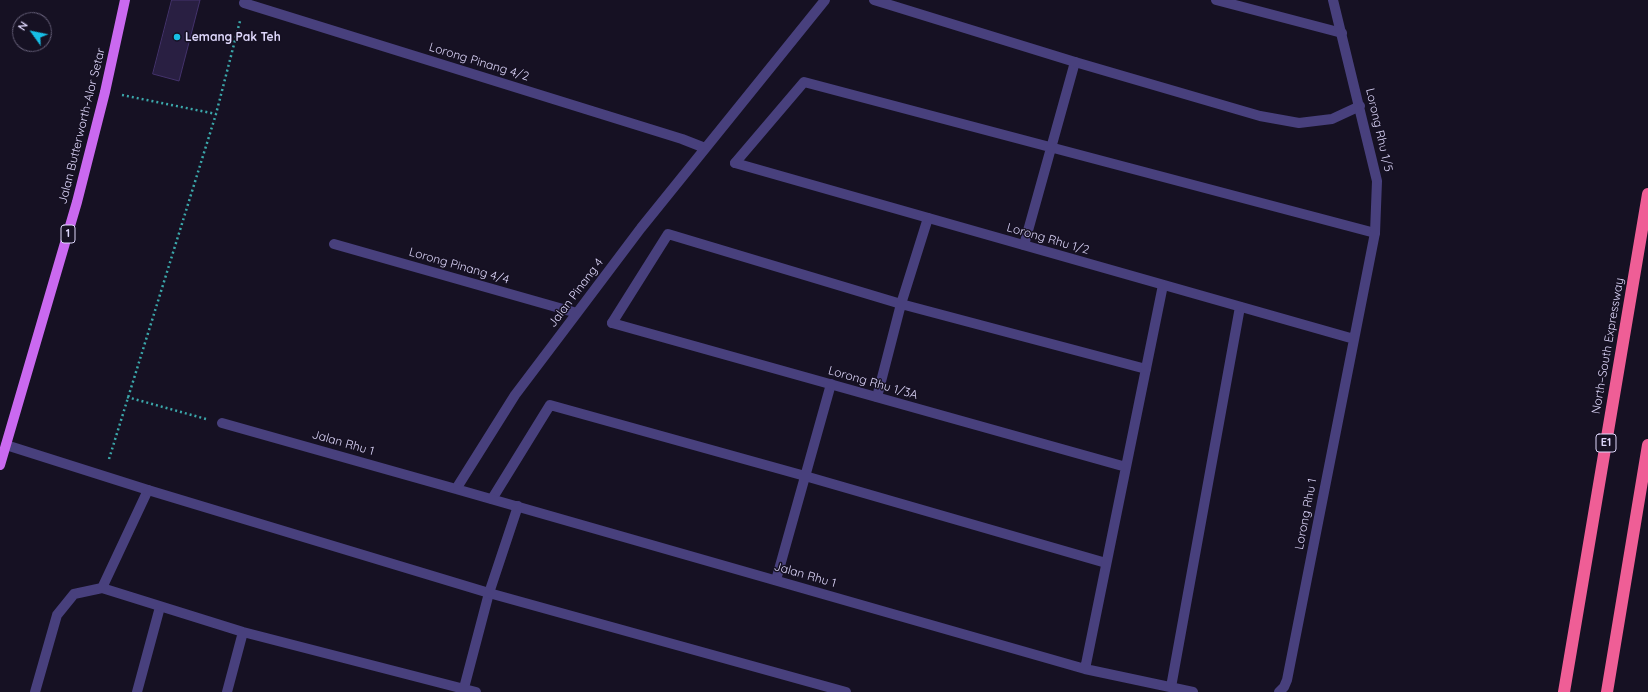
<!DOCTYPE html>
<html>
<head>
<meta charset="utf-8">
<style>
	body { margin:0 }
	#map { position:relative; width:1648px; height:692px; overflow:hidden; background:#161123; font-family:Quicksand,sans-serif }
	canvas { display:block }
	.north { position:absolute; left:12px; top:12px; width:40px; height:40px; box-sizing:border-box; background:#161123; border:1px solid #666079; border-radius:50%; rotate:303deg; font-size:11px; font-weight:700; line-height:16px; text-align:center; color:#ded7fb }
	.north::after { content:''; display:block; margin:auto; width:14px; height:18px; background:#17bee6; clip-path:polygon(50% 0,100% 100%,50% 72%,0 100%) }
</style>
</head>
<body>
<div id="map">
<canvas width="1648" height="692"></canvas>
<div class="north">N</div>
</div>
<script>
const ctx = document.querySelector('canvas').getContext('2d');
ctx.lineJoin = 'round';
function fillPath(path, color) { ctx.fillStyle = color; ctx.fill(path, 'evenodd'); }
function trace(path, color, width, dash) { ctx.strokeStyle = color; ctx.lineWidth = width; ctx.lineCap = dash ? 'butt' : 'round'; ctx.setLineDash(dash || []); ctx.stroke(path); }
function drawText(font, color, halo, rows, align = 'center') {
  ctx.font = font + ' Quicksand,sans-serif'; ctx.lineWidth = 3; ctx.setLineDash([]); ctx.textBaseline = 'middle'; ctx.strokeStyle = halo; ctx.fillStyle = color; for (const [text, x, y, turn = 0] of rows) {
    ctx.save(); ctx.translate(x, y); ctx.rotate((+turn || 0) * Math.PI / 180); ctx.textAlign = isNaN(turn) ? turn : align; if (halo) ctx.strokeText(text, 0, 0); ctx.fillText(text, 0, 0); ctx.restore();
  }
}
const building = new Path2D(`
	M 172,0 L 200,0 L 179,81 L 153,74 Z`);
const path = new Path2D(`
	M 122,95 L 216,114
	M 127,397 L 206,419
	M 109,459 L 216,114 L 240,21`);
const service = new Path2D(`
	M 1216,0 L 1342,33
	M 735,163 L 804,82 L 1375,233
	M 1024,245 L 1075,62
	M 612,323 L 668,234 L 901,304 L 1146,369
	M 877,397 L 901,304 L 928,218
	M 492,499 L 550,405 L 805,476 L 1106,563
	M 776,580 L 831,384
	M 1171,687 L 1240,307
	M 137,692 L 160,607`);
const minor = new Path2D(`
	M 874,0 L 1075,62 L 1260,116 L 1299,123 L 1332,119 L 1360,106
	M 244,3 L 682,139 L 705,148
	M 735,163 L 1354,339
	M 334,244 L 577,313
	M 612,323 L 1126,467
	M 222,423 L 456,489 L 1085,669 L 1193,692
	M 456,489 L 515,395 L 577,313 L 641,228 L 825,0
	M 148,490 L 102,588 L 243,632 L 476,692
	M 1085,669 L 1163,285
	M 464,688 L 489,593 L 518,506
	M 35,692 L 57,615 L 74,594 L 102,588
	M 227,692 L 243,632
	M 1279,692 L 1284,687 L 1287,680 L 1375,233 L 1377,181 L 1333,0`);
const tertiary = new Path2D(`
	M 6,445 L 148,490 L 489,593 L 846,692`);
const primary = new Path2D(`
	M 0,465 L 77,202 L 105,92 L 125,0`);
const motorway = new Path2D(`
	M 1564,692 L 1648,194
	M 1607,692 L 1648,445`);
const markers = [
	[177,37,4,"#17bee6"]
];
const shields = [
	[68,234,14],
	[1606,443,20]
];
const shieldNames = [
	["1",68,234],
	["E1",1606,443]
];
const poiNames = [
	["Lemang Pak Teh",185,37]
];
const streetNames = [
	["Lorong Pinang 4/2",479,62,17],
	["Jalan Butterworth-Alor Setar",82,126,-76],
	["Lorong Rhu 1/5",1379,130,77],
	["Lorong Rhu 1/2",1048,239,16],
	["Lorong Pinang 4/4",459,266,16],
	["Jalan Pinang 4",576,293,-53],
	["North–South Expressway",1608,346,-80],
	["Lorong Rhu 1/3A",873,383,16],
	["Jalan Rhu 1",343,443,16],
	["Lorong Rhu 1",1306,514,-79],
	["Jalan Rhu 1",805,575,16]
];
fillPath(building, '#291f42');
trace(building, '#44336c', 1);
trace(path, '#3ba7aa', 2.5, [2, 3]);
trace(service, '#48407d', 10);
trace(minor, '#48407d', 10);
trace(tertiary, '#48407d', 10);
trace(primary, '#ca69f0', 10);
trace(motorway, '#ef5e96', 12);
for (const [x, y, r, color] of markers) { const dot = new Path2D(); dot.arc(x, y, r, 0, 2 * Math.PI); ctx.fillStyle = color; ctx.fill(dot); trace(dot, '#161123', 1.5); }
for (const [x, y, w] of shields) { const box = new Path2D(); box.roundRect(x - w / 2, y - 9, w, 18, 3); ctx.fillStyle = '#161123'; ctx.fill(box); trace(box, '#ded7fb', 1); }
drawText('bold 11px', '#ded7fb', null, shieldNames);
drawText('bold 12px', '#ded7fb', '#161123', poiNames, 'left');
drawText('12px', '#ded7fb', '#161123', streetNames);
</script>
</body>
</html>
